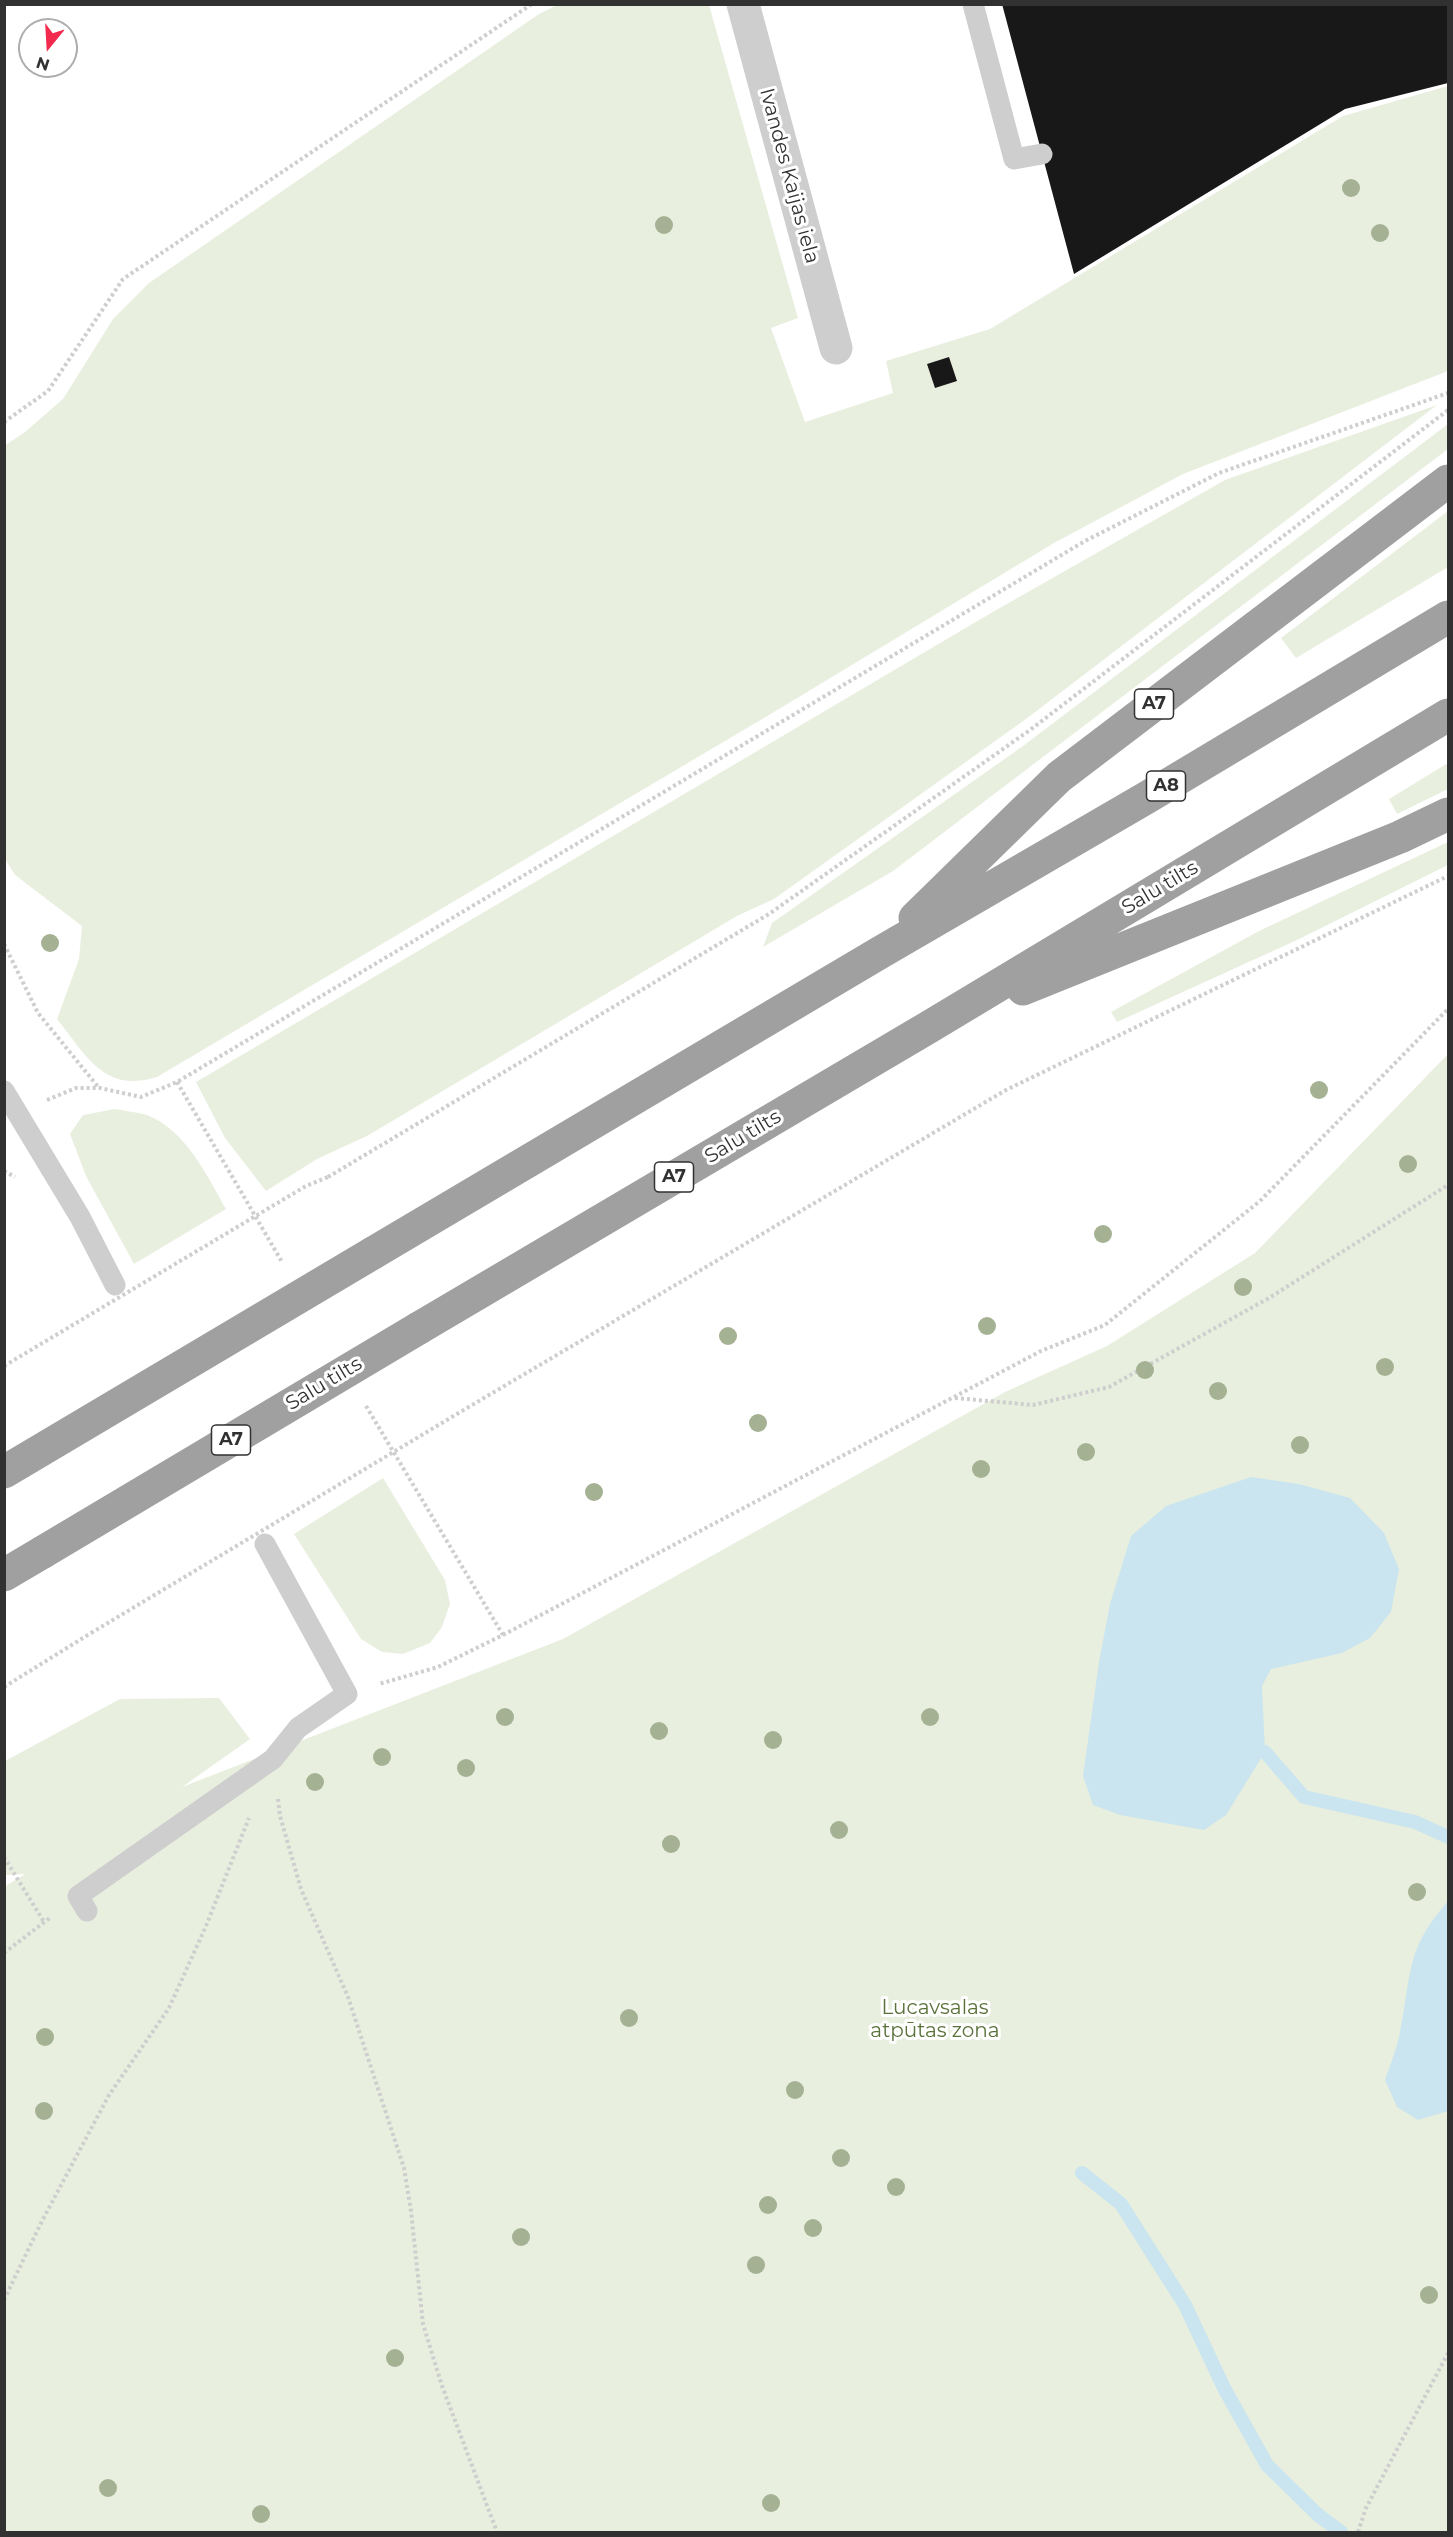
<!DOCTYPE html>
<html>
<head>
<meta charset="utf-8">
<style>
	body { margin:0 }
	#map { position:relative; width:1453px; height:2537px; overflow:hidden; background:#fff; font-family:Montserrat,sans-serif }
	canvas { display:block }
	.frame { position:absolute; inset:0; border:6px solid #313131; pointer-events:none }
	.north { position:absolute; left:18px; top:18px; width:60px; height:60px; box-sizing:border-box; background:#fff; border:2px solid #adadad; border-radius:50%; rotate:198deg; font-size:16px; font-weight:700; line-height:24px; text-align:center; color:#313131 }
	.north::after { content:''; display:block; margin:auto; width:21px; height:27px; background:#f22a4e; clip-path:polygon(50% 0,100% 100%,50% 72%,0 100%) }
</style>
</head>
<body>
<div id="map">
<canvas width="1453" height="2537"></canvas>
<div class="frame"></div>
<div class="north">N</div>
</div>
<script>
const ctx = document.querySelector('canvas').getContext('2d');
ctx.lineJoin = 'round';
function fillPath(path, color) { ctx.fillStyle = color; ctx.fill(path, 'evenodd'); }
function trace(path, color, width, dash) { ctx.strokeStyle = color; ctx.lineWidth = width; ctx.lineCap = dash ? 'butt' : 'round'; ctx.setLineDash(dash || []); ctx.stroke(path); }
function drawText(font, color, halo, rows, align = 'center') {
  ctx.font = font + ' Montserrat,sans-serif'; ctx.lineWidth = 6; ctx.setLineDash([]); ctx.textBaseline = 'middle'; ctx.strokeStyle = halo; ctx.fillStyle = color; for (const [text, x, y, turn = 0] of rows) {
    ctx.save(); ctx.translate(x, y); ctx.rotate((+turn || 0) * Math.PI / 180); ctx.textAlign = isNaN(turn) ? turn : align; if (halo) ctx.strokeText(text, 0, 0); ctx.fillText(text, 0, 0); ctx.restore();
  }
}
const green = new Path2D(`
	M 557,5 L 709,5 L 798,318 L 771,328 L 805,422 L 893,393 L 886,361 L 990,329 L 1343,116 L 1448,86 L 1448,371 L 1183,474 L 1054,543 L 769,715 L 157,1077 C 104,1094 86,1055 57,1019 L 79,959 L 82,926 L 15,875 L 5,859 L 4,446 L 25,432 L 63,399 L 113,319 L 149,283 L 539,14 Z
	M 1437,405 L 1026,719 L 774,899 L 737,916 L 367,1136 L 317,1159 L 266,1191 L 225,1138 L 196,1082 L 991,613 L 1225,480 Z
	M 1448,424 L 1448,449 L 893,871 L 763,947 L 772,923 L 1023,746 Z
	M 1448,511 L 1448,567 L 1296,658 L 1281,638 Z
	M 1448,763 L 1448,789 L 1397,814 L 1389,799 Z
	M 1448,842 L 1448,865 L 1297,940 L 1117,1022 L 1111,1012 L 1259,931 Z
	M 1448,1054 L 1448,2532 L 5,2532 L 4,1887 L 25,1874 L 5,1875 L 5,1761 L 120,1699 L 219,1698 L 250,1739 L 182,1787 L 563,1639 L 1005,1392 L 1107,1346 L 1255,1253 Z
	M 115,1109 C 125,1111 137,1112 147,1115 C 186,1130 207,1176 226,1209 L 134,1264 L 86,1176 L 70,1134 L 83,1115 Z
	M 383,1478 L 445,1580 L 450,1604 L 442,1627 L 430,1643 L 403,1654 L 382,1652 L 361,1639 L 294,1534 Z`);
const water = new Path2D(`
	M 1251,1477 L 1299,1484 L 1350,1498 L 1384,1533 L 1399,1569 L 1391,1612 L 1370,1638 L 1342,1653 L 1271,1669 L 1262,1686 L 1265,1752 L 1226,1815 L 1204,1830 L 1120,1815 L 1093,1805 L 1083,1776 L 1099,1662 L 1110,1604 L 1131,1536 L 1166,1506 Z
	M 1448,1901 L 1448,2111 L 1418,2120 L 1397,2107 L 1385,2080 C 1390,2065 1397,2048 1400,2032 C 1412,1973 1405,1950 1448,1901 Z`);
const stream = new Path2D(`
	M 1265,1752 L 1304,1797 L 1415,1822 L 1448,1837
	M 1082,2173 L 1121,2204 L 1185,2305 L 1224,2388 L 1267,2465 L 1318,2515 L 1341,2532`);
const building = new Path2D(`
	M 1002,4 L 1448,4 L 1448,83 L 1345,109 L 1074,274 Z
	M 949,357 L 957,381 L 935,388 L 927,364 Z`);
const path = new Path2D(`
	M 4,422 L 48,391 L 123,279 L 532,4
	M 4,944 L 38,1013 L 99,1088
	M 177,1082 L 282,1262
	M 47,1100 L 76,1088 L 100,1088 L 141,1097 L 177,1082 L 1085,541 L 1219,473 L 1448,393
	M 4,1171 L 15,1177
	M 328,1177 L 769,914 L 1030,730 L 1448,410
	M 955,1398 L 1033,1405 L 1109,1387 L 1269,1298 L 1448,1185
	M 366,1406 L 503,1635 L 438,1667 L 379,1684
	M 467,1408 L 1006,1090 L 1448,876
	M 503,1635 L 1041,1351 L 1105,1325 L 1260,1201 L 1448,1009
	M 4,1687 L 91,1633
	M 278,1799 L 280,1816 L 301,1889 L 348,1997 L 404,2168 L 411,2211 L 423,2324 L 442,2386 L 497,2532
	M 4,1857 L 44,1922
	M 4,1953 L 51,1917
	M 4,2300 L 42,2221 L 109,2095 L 169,2008 L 206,1926 L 249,1818
	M 1358,2532 L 1366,2508 L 1448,2353`);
const service = new Path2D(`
	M 973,4 L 1014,159 L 1042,154
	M 4,1091 L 80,1217 L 115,1285
	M 87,1911 L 78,1896 L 273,1759 L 298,1728 L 347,1694 L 265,1544`);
const minor = new Path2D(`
	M 743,4 L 836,348`);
const trunk = new Path2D(`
	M 915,918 L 1059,777 L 1448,481
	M 1023,989 L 1400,837 L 1448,814
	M 373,1253 L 881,952 L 1146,798 L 1448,617
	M 419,1328 L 929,1027 L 1448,715
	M 4,1575 L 43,1552`);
const pathBridge = new Path2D(`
	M 4,1366 L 306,1186 L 328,1177
	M 91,1633 L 467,1408`);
const trunkBridge = new Path2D(`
	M 4,1472 L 373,1253
	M 43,1552 L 419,1328`);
const trees = [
	[1351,188],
	[664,225],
	[1380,233],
	[50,943],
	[1319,1090],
	[1408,1164],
	[1103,1234],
	[1243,1287],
	[987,1326],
	[728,1336],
	[1385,1367],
	[1145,1370],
	[1218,1391],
	[758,1423],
	[1300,1445],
	[1086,1452],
	[981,1469],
	[594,1492],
	[505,1717],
	[930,1717],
	[659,1731],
	[773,1740],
	[382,1757],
	[466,1768],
	[315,1782],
	[839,1830],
	[671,1844],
	[1417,1892],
	[629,2018],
	[45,2037],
	[795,2090],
	[44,2111],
	[841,2158],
	[896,2187],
	[768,2205],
	[813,2228],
	[521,2237],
	[756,2265],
	[1429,2295],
	[395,2358],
	[108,2488],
	[771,2503],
	[261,2514]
];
const shields = [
	[1154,704,39],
	[1166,786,39],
	[674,1177,39],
	[231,1440,39]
];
const shieldNames = [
	["A7",1154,704],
	["A8",1166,786],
	["A7",674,1177],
	["A7",231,1440]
];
const streetNames = [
	["Ivandes Kaijas iela",789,176,75],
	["Salu tilts",1160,888,-31],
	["Salu tilts",743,1137,-31],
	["Salu tilts",324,1384,-31]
];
const parkNames = [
	["Lucavsalas",935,2008],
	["atpūtas zona",935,2031]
];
fillPath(green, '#e9efdf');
fillPath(water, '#cae5ef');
trace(stream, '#cae5ef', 14);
fillPath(building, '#181818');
trace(path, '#cecece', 4, [3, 3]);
trace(service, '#cecece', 21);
trace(minor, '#cecece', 33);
trace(trunk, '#a0a0a0', 33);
trace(pathBridge, '#cecece', 4, [3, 3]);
trace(trunkBridge, '#a0a0a0', 33);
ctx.fillStyle = '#a4b193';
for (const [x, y] of trees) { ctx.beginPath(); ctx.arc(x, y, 9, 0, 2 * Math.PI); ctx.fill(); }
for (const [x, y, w] of shields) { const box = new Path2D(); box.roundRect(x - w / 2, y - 15, w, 30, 4.5); ctx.fillStyle = '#fff'; ctx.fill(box); trace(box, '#313131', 1.5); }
drawText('bold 18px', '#313131', null, shieldNames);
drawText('20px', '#313131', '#fff', streetNames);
drawText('20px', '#5a713a', '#fff', parkNames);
</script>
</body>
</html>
